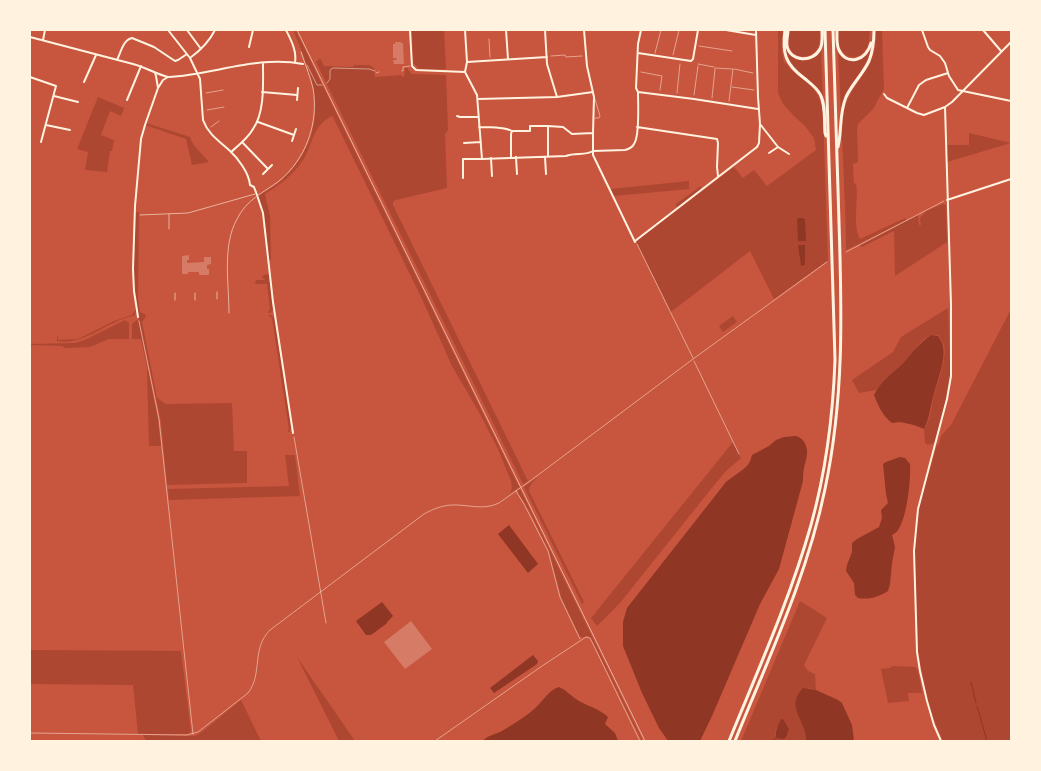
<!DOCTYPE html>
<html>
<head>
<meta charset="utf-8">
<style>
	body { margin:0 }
	#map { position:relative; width:1041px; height:771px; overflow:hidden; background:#c8553d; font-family:"Archivo Narrow",sans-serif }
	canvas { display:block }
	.frame { position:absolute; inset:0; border:31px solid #fff3e0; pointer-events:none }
</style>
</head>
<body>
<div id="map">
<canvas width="1041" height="771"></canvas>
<div class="frame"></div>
</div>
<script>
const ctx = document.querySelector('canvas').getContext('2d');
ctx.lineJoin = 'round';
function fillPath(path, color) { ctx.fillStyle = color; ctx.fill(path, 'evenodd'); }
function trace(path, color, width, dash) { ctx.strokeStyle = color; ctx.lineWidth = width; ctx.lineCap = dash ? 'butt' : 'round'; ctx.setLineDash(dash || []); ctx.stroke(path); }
const green = new Path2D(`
	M 412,30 L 444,30 L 446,69 L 421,70 L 413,63 Z
	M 778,30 L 783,30 C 782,42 780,52 785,64 L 786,63 C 794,76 810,81 817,94 C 821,100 822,106 823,113 L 828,260 L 774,299 L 750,251 L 671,312 L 637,243 L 638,240 L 734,167 L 743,178 L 754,170 L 767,186 L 816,150 L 814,138 L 805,126 L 795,117 L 783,104 L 778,93 Z
	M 790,30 L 820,30 C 820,36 821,44 817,49 C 811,60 792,59 789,46 C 788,41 789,35 790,30 Z
	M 838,30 L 870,30 C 869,37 870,43 866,49 C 860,61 843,59 839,46 C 838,41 839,35 838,30 Z
	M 876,30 L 882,30 L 884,89 L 873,109 L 858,124 L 857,129 L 858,162 L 853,164 L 854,184 L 856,183 C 859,201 852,224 860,239 L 905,218 L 906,220 L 846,250 C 846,219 844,188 843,157 C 842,140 840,123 845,107 C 850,89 864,77 871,60 C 876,51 876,40 876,30 Z
	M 296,31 L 519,487 L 510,493 L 512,488 L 511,481 L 498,449 L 480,414 L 452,366 L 422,299 L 333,117 L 332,116 C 311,127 314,143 303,160 C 293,175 280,185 265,194 L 270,216 L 271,259 L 268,261 C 266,238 265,218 258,196 C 265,191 274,187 281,181 C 308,157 321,122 313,87 C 309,68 301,49 294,32 Z
	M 785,47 C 791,57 802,65 813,58 C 816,56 819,52 821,49 L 823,97 L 794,69 L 788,60 Z
	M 871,48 C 866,72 845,87 841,111 L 838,52 C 848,65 865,63 871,48 Z
	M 320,58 L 324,66 L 353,67 L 354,65 L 369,65 L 374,68 L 375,77 L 402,75 L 402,77 L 404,77 L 405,68 L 408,68 L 408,70 L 412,74 L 446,75 L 448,130 L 445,134 L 447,188 L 396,200 L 393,202 L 393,205 L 528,481 L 523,484 L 316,62 Z
	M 98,97 L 124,108 L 121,116 L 110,111 L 101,135 L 114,140 L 112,151 L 110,151 L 107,172 L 85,170 L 88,152 L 77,149 Z
	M 146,123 L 190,137 C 192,146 203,154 209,162 L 192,165 L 186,139 L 145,125 Z
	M 969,133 L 1011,143 L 947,162 L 947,145 L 969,145 Z
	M 689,181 L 689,189 L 614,196 L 611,189 Z
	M 701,186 L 701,190 L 677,208 L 676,204 Z
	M 943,204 L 946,205 L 946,208 L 947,242 L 895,276 L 894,231 L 862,247 L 860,245 L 918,215 L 919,225 L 921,225 L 920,218 L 926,211 Z
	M 136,212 L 139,212 L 138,298 L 140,312 L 146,315 L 145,318 L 142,322 L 157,398 L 166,404 L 232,403 L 234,451 L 247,451 L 247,483 L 167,485 L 161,422 L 136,305 L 133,282 Z
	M 269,274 L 273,310 L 270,313 L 268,313 L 270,309 L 267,284 L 255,284 L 256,280 L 265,280 L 262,277 L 264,275 Z
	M 135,305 L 136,311 L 135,315 L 133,316 C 107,321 84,346 57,341 L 57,336 L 58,336 L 58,340 L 78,339 L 114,321 L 132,315 L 135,311 Z
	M 948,308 L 950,361 L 950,376 L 946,399 L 936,440 L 934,443 L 928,445 L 925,443 L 924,429 C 931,419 931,407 934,396 C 937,383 947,359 944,346 C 943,342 940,338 938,335 L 930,335 L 921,342 L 915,350 L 876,390 L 859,393 L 852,380 L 893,352 L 901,337 Z
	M 1011,309 L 1011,741 L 943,741 L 934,720 L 927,698 L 918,652 L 914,551 L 918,509 L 937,445 L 939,444 L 941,436 L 951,425 Z
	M 268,315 L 271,315 L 274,318 L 292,427 L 289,432 L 287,433 L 289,429 L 272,318 Z
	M 733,316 L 737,322 L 723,332 L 719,326 Z
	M 125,320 L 129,323 L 129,339 L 109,339 L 90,347 L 64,348 L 63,346 L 30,345 L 30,344 L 75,343 L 85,340 Z
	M 137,320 L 139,323 L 158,419 L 161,446 L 149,446 L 147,371 L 148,371 L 141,339 L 132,339 L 132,324 Z
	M 733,442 L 741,458 L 726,471 L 711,489 L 620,603 L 597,626 L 591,618 Z
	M 285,455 L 295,455 L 300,496 L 169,500 L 168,489 L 289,486 Z
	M 538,477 C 534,481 529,485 529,491 L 584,602 L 582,604 L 524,487 Z
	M 520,489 L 643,741 L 642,741 L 592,640 L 588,636 L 583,637 L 580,637 L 561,597 L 549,551 L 530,512 L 518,493 L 518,490 Z
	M 800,601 L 827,618 L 804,665 L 808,671 L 815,674 L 816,690 L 808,688 L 799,718 C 803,725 806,732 806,741 L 741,741 ZM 784,720 L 789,729 L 783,739 L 775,736 L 776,729 Z
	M 30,650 L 181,651 L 191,732 L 187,734 L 138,734 L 133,685 L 30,684 Z
	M 297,657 L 355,741 L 339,741 Z
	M 892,666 L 915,667 L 918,670 L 922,693 L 908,693 L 909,701 L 898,702 L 888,703 L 881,669 L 890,668 Z
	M 241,700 L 261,741 L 146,741 L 143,735 L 195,736 L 202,732 Z`);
const water = new Path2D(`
	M 799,218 L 801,218 L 805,219 L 806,241 L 798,241 L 797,219 Z
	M 798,245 L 805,245 L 805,265 L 801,266 Z
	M 931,335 L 938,336 C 940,339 943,343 943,347 C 946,360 937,381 934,394 C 930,406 930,418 924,429 L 914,425 L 900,422 L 892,423 C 883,416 878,406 874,395 C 880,382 893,373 903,363 C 912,353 920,343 931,335 Z
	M 796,436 C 806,439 809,450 806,460 C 805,465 805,463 804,468 C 803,472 803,477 803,481 L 779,569 L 760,604 L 712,716 L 700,741 L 668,741 L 659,728 L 642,693 L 623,646 L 623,622 L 627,608 L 726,482 C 732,477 747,468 749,463 C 751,460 751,457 752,455 L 769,446 L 776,440 L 784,437 Z
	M 900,457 L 905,458 L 910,464 C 911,479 907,518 898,530 C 896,533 895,533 892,535 L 895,547 L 892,563 L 890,584 L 888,591 C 878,597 870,600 858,598 L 855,595 L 854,583 L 846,571 L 847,565 L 852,552 L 852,543 L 857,539 L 879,527 L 882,518 L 881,510 L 888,503 L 886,494 L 883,464 L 886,462 Z
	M 509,525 L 538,564 L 528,573 L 498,534 Z
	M 382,602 L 393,616 L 388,621 L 386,624 L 371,635 L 366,635 L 356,621 Z
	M 533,655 L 538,661 L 537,664 L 494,693 L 490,688 Z
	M 559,687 C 566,690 570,695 576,699 C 586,706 599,708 608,717 L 605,724 L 615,733 L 618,741 L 483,741 C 488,735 494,735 500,732 C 509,727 525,717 533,710 C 542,703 547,691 559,687 Z
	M 803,688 L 816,690 L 838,700 L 842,703 L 852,725 L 854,741 L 806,741 C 807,721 784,707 803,688 Z
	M 781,719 L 784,720 L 789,729 L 786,737 L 783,739 L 776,738 C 775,731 778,725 781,719 Z`);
const stream = new Path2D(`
	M 971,682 L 976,703
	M 977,706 L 987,741
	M 772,741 L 776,738`);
const building = new Path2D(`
	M 395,42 L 401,42 L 401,43 L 403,43 L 404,64 L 394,64 L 393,60 L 397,60 L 396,58 L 393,58 L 393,44 L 395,44 Z
	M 189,255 L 189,260 L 187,260 L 187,263 L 204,262 L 204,257 L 211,257 L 211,264 L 207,265 L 207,269 L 209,269 L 209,275 L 199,275 L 199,272 L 188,272 L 188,274 L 182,274 L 182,256 Z
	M 411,621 L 432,649 L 405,669 L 384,642 Z`);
const path = new Path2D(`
	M 489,39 L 490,57
	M 699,46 L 732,51
	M 655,53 L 661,30
	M 673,55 L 679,30
	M 551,56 L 565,55 L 566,57 L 582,56
	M 698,64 L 714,67
	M 307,65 L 317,85 L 322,85
	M 715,68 L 733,69 L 729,101
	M 734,69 L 753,73
	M 641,72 L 662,76 L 660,90
	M 327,83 L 330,79 L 330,70 L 333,68 L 369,69 L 375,71
	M 732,87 L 754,90
	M 206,93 L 223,90
	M 677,93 L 680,64
	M 694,95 L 698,66
	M 712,98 L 715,69
	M 207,110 L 224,107
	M 211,127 L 219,121
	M 637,244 L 693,358
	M 846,252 L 944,201
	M 139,321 L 159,419 L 193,734
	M 694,361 L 739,454
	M 294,437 L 326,623
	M 516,491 L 524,504 L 548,551 L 560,597 L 580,639
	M 30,733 L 187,735 L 198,732 L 248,693 C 263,674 251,649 270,630 L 424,514 C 433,509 441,506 451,505 C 467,504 483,511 499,503 L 530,481 L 693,359 L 827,262
	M 435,741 L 542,666 L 586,637 L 590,638 L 593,644 L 640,741`);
const service = new Path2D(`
	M 402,71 L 403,71 L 403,67 L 410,66
	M 376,73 L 379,72
	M 595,99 L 600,116 L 599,118 L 595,118`);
const minor = new Path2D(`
	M 168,30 L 190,58 L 200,79 L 203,120 C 208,134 219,141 229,150 C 238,158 249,173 250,185 L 254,187 L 257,195 L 263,213 L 273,302 L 293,433
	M 187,30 L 201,49
	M 286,30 C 291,40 297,51 295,63
	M 410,30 L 412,66 L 416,70 L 465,72
	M 465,30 L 467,62 L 465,72 L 477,95 L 482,159 L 566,156 C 575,152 585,156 593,151 L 625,150 C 629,149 632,148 634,144 C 640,136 638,103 638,92 L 636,88 L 638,44 L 641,30
	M 506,30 L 508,59
	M 545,30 L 547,64 L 557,97
	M 584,30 L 587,66 L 594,97 L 593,133 L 593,155 L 635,242
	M 726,30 L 756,35
	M 922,30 L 928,47 L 930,50 L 940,56 L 945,63 L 949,76 L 958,90 L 1011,101
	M 983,30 L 1001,51
	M 30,37 L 133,64 C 145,67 156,74 168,77 C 213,75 257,55 303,64
	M 43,40 L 45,30
	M 249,47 L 253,30
	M 638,53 L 691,61 L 693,59 L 698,30
	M 190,58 C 201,50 209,42 215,30
	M 117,60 C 121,52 123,40 132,38 L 154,47 L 175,61 L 178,60 L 187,54
	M 467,62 L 547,57
	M 155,73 L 156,76 L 158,88
	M 30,77 L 56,86 L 41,142
	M 84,82 L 96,55
	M 262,92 L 297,95
	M 638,92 L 694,99 L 758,109
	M 884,94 L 887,98 L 917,113 L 924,115 L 945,107 L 952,102 L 1011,42
	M 54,96 L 78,102
	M 478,99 L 557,97 L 593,92
	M 127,100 L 141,66
	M 297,100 L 298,88
	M 907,108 L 919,85 L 926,80 L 948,73
	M 457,116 L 460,117 L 478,117
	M 258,122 L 294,135
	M 760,124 L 778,147 L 789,154
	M 46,125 L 70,130
	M 479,127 C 487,127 505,127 512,131
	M 637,127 L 717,139 L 718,143 L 717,167 L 718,176
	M 292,141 L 296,129
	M 242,142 L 268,169
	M 464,143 L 481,142
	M 231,152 C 239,145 248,138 253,129 C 265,112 263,83 263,63
	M 769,153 L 778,147
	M 511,157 L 511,134 L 512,131 L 530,131 L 530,126 L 548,126
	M 516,157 L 517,174
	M 545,157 L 546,174
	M 548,157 L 548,126 L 563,127 L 572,134 L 593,133
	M 491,158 L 492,176
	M 263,174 L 272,165
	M 463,178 L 463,159 L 482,159
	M 947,200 L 1011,179
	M 635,241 L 757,147 L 759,143 L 760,124 L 758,97 L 756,30
	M 138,317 L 134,291 L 133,269 L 135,206 L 141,139 L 145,125 L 158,88 L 163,80 L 168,77
	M 941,741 L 934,725 L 927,701 L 920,671 L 917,652 L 914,551 L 918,509 L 947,399 L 951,376 L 951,305 L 945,107`);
const motorway = new Path2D(`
	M 785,30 C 782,53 785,64 804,78 C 810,83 816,87 820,94 C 826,105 824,121 825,133 L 826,136
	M 788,30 C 788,35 786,41 787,46 C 790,62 813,63 820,49 C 823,44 822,36 822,30
	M 837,30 C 837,36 836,44 839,50 C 847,67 867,60 871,43
	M 838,147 C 842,130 839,114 846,97 C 852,84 863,74 869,61 C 873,51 874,40 874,30
	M 729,741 C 758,670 790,599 811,525 C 826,471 833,416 835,360 L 825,30
	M 735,741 C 768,659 807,577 825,489 C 844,399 842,314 839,222 C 837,158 835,94 833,30`);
const rail = new Path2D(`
	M 297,30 L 645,741
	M 169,214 L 169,229
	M 140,215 L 188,213 L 255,194
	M 217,292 L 217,299
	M 175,293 L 175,300
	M 195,293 L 195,300
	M 229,313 C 229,283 222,246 237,219 C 247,199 263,193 279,181 C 306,159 319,123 313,88 C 310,76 305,64 301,52`);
fillPath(green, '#ae4732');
fillPath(water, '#8f3625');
trace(stream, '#8f3625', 1);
fillPath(building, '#d67c66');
trace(path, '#fff3e0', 0.5);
trace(service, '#fff3e0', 0.5);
trace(minor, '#fff3e0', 2);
trace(motorway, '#fff3e0', 3);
trace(rail, '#e9b49f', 1);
</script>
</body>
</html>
